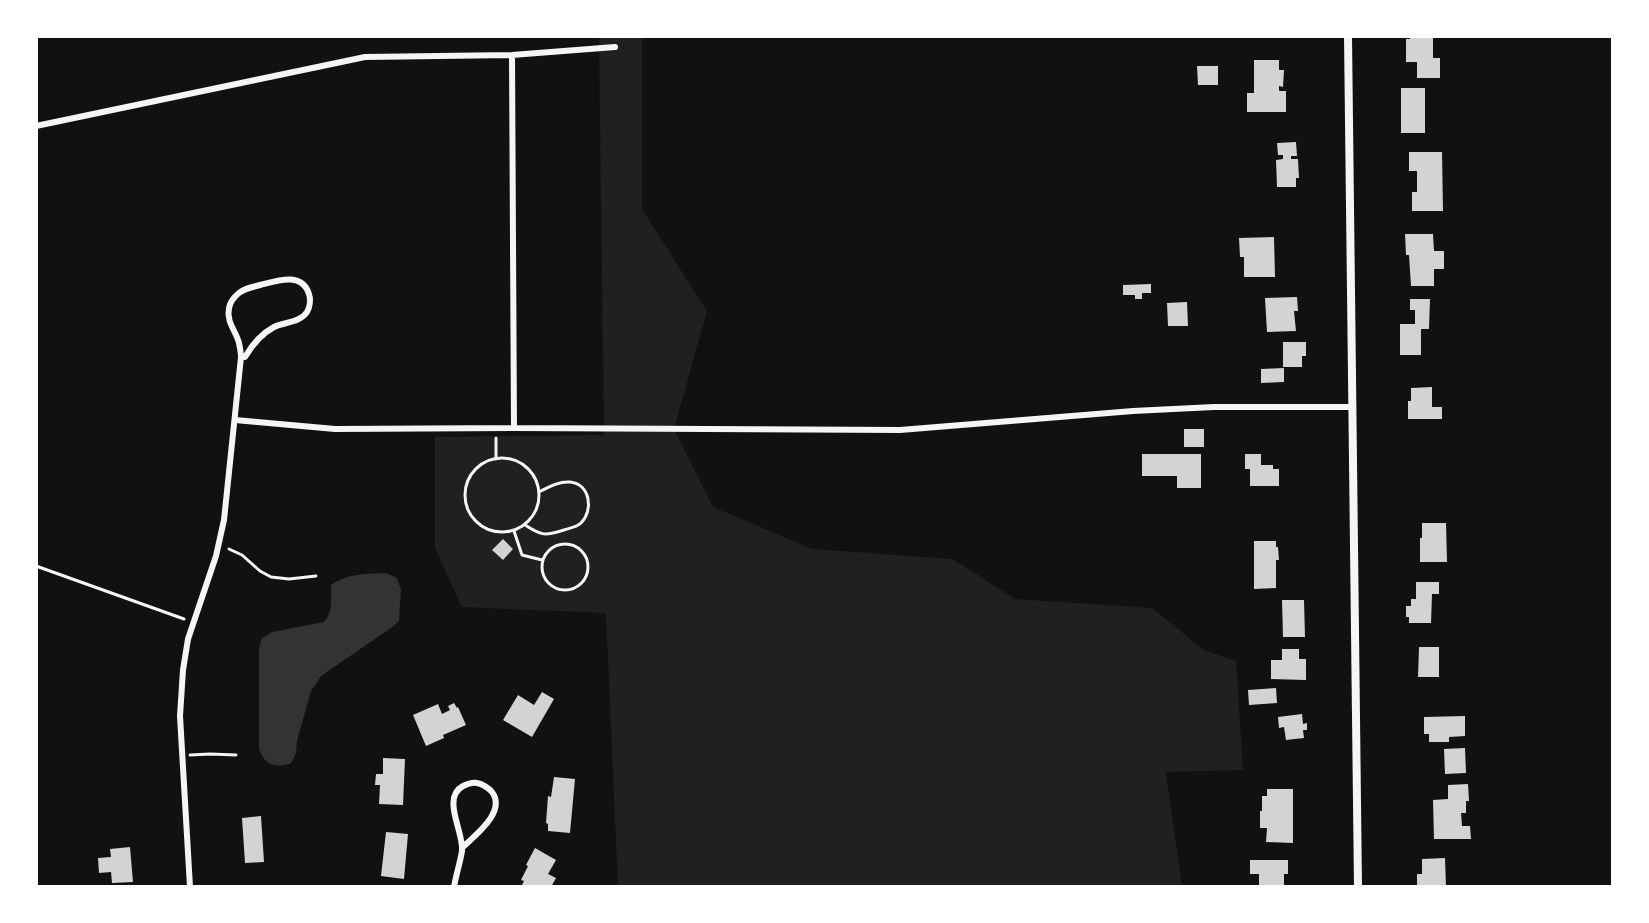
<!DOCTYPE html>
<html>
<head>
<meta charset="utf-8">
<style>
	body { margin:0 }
	#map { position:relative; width:1649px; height:923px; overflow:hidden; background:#111; font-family:Ubuntu,sans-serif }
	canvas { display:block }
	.frame { position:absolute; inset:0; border:38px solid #fff; pointer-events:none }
</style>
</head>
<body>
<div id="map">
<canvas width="1649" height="923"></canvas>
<div class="frame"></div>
</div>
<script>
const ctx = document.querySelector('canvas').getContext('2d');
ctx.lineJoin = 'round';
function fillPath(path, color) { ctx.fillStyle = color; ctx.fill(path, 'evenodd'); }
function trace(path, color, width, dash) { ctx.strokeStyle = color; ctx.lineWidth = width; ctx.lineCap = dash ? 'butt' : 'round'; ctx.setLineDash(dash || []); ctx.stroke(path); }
const green = new Path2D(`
	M 599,36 L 642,36 L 642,209 L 707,311 L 674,429 L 713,507 L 812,549 L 953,559 L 1015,599 L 1152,608 L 1204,650 L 1236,661 L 1243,770 L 1166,772 L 1182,887 L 618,887 L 606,613 L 462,607 L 435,548 L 435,437 L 604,435 Z`);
const water = new Path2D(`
	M 386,573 L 397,578 L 401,590 L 399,621 L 391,628 L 321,676 L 311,691 L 297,741 L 296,753 L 291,763 C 275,769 264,765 259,748 L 259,649 L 262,638 L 272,632 L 324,622 C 333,613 331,598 331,585 C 348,573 366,574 386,573 Z`);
const building = new Path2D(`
	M 1410,36 L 1433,36 L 1433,58 L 1440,58 L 1440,78 L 1417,78 L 1417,62 L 1406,62 L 1406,39 L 1410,39 Z
	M 1254,60 L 1279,60 L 1279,70 L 1284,70 L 1283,87 L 1279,86 L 1279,91 L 1286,91 L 1286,112 L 1247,112 L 1247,93 L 1254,93 Z
	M 1197,66 L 1218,66 L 1218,85 L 1198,85 Z
	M 1401,88 L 1425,88 L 1425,133 L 1401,133 Z
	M 1296,142 L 1297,156 L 1291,156 L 1291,159 L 1298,159 L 1299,178 L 1296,178 L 1296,187 L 1277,187 L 1276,160 L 1283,159 L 1283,155 L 1278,155 L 1277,143 Z
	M 1409,152 L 1442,152 L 1443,211 L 1412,211 L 1412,192 L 1417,192 L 1417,171 L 1409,171 Z
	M 1405,234 L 1433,234 L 1434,251 L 1444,251 L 1444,269 L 1434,269 L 1434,286 L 1411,286 L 1409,255 L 1406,255 Z
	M 1274,237 L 1275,277 L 1244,277 L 1244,257 L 1240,257 L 1239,238 Z
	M 1151,284 L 1151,293 L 1142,293 L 1142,299 L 1135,299 L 1135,295 L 1123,295 L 1123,285 Z
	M 1297,297 L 1298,311 L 1294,311 L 1296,331 L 1267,332 L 1265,298 Z
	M 1410,299 L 1430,299 L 1429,329 L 1421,329 L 1421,355 L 1400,355 L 1400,324 L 1415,324 L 1415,310 L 1410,310 Z
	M 1187,302 L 1188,326 L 1168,326 L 1167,303 Z
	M 1283,342 L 1306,342 L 1306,356 L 1302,356 L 1302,367 L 1283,367 Z
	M 1284,368 L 1284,382 L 1261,383 L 1261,369 Z
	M 1432,387 L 1432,407 L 1442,407 L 1442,419 L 1408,419 L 1408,401 L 1411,401 L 1411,388 Z
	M 1184,429 L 1204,429 L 1204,447 L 1184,447 Z
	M 1142,454 L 1201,454 L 1201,488 L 1177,488 L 1177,476 L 1142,476 Z
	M 1245,454 L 1261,454 L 1261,465 L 1273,465 L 1273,469 L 1279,469 L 1279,486 L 1250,486 L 1250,469 L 1245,469 Z
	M 1422,523 L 1446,523 L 1447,562 L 1420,562 L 1420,538 L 1422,538 Z
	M 503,539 L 513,549 L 503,560 L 492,550 Z
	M 1254,541 L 1276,541 L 1276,547 L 1278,547 L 1279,560 L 1276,560 L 1276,588 L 1254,589 Z
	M 1416,582 L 1439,582 L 1439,594 L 1432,594 L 1431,623 L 1409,623 L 1409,617 L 1406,617 L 1406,606 L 1411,606 L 1411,599 L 1416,599 Z
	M 1282,600 L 1304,600 L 1305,637 L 1283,637 Z
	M 1419,647 L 1439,647 L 1439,677 L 1418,677 Z
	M 1282,649 L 1299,649 L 1299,659 L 1306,659 L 1306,680 L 1271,679 L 1271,660 L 1282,660 Z
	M 1276,688 L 1277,703 L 1249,705 L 1248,690 Z
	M 542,692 L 554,699 L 532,737 L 503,720 L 518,695 L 534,705 Z
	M 454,703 L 457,708 L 458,707 L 466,725 L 443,735 L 444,738 L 426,746 L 413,715 L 438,704 L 442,714 L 450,710 L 448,706 Z
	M 1302,714 L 1303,724 L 1307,723 L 1307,730 L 1303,730 L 1304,738 L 1286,740 L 1284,727 L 1279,728 L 1278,717 Z
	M 1465,716 L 1465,736 L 1449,737 L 1449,742 L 1429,742 L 1429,734 L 1424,734 L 1424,717 Z
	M 1465,748 L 1466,773 L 1445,774 L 1444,749 Z
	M 383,758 L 405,759 L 403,805 L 379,804 L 380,785 L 375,785 L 376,774 L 383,774 Z
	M 554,777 L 575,779 L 570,833 L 548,831 L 548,824 L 546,823 L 548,796 L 551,797 Z
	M 1468,784 L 1469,801 L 1466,801 L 1466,813 L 1461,813 L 1462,826 L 1470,826 L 1471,839 L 1434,839 L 1433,800 L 1448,799 L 1448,785 Z
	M 1267,789 L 1293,789 L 1293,843 L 1266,842 L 1267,828 L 1260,828 L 1260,811 L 1262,811 L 1262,796 L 1267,796 Z
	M 261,816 L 264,862 L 245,863 L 242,818 Z
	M 386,832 L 408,834 L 404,879 L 381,876 Z
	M 130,847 L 133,882 L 112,883 L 111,872 L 99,873 L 98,858 L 111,857 L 110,849 Z
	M 535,848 L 556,860 L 548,874 L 556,878 L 551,887 L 521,887 L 524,881 L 521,880 L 528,866 L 526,865 Z
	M 1445,858 L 1446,887 L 1417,887 L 1417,874 L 1422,874 L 1422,859 Z
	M 1250,860 L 1288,860 L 1288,874 L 1284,874 L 1284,887 L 1259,887 L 1259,874 L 1250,874 Z`);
const path = new Path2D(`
	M 496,438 L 496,459
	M465 495a37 37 0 1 1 74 0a37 37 0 1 1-74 0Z
	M 525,525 C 542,536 545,536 564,530 C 570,528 577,527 581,523 C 594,510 590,484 570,482 C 559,481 549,487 539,492
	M 514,531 L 522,555 L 542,560
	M542 567a23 23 0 1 1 46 0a23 23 0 1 1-46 0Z
	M 229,549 L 242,555 L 260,571 L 271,577 L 289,579 L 316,576
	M 36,566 L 184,619
	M 190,755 L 210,754 L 236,755`);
const minor = new Path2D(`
	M 512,55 L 514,428
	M 36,126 L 365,57 L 512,55 L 615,47
	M 235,420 L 335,429 L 514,428 L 900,430 L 1133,411 L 1214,407 L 1352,407
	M 190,887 L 180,716 L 183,670 L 188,639 L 216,556 L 224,520 L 241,357 C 241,353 240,348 239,343 C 236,331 226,322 229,308 C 230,303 234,297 239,293 C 245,288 253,287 260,285 C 276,281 302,271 309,294 C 311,299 310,307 307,312 C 300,323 284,322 274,327 C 261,334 252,345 245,357 L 241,357
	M 454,887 C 456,875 460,863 462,851 C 464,832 441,798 463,786 C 467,784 472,782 477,783 C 482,784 489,788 492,792 C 507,812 474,836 462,848`);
const tertiary = new Path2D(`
	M 1348,36 L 1358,887`);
fillPath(green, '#202020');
fillPath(water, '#333');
fillPath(building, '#d3d3d3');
trace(path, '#f5f5f5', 3);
trace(minor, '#f5f5f5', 6);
trace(tertiary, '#f5f5f5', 8);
</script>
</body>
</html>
